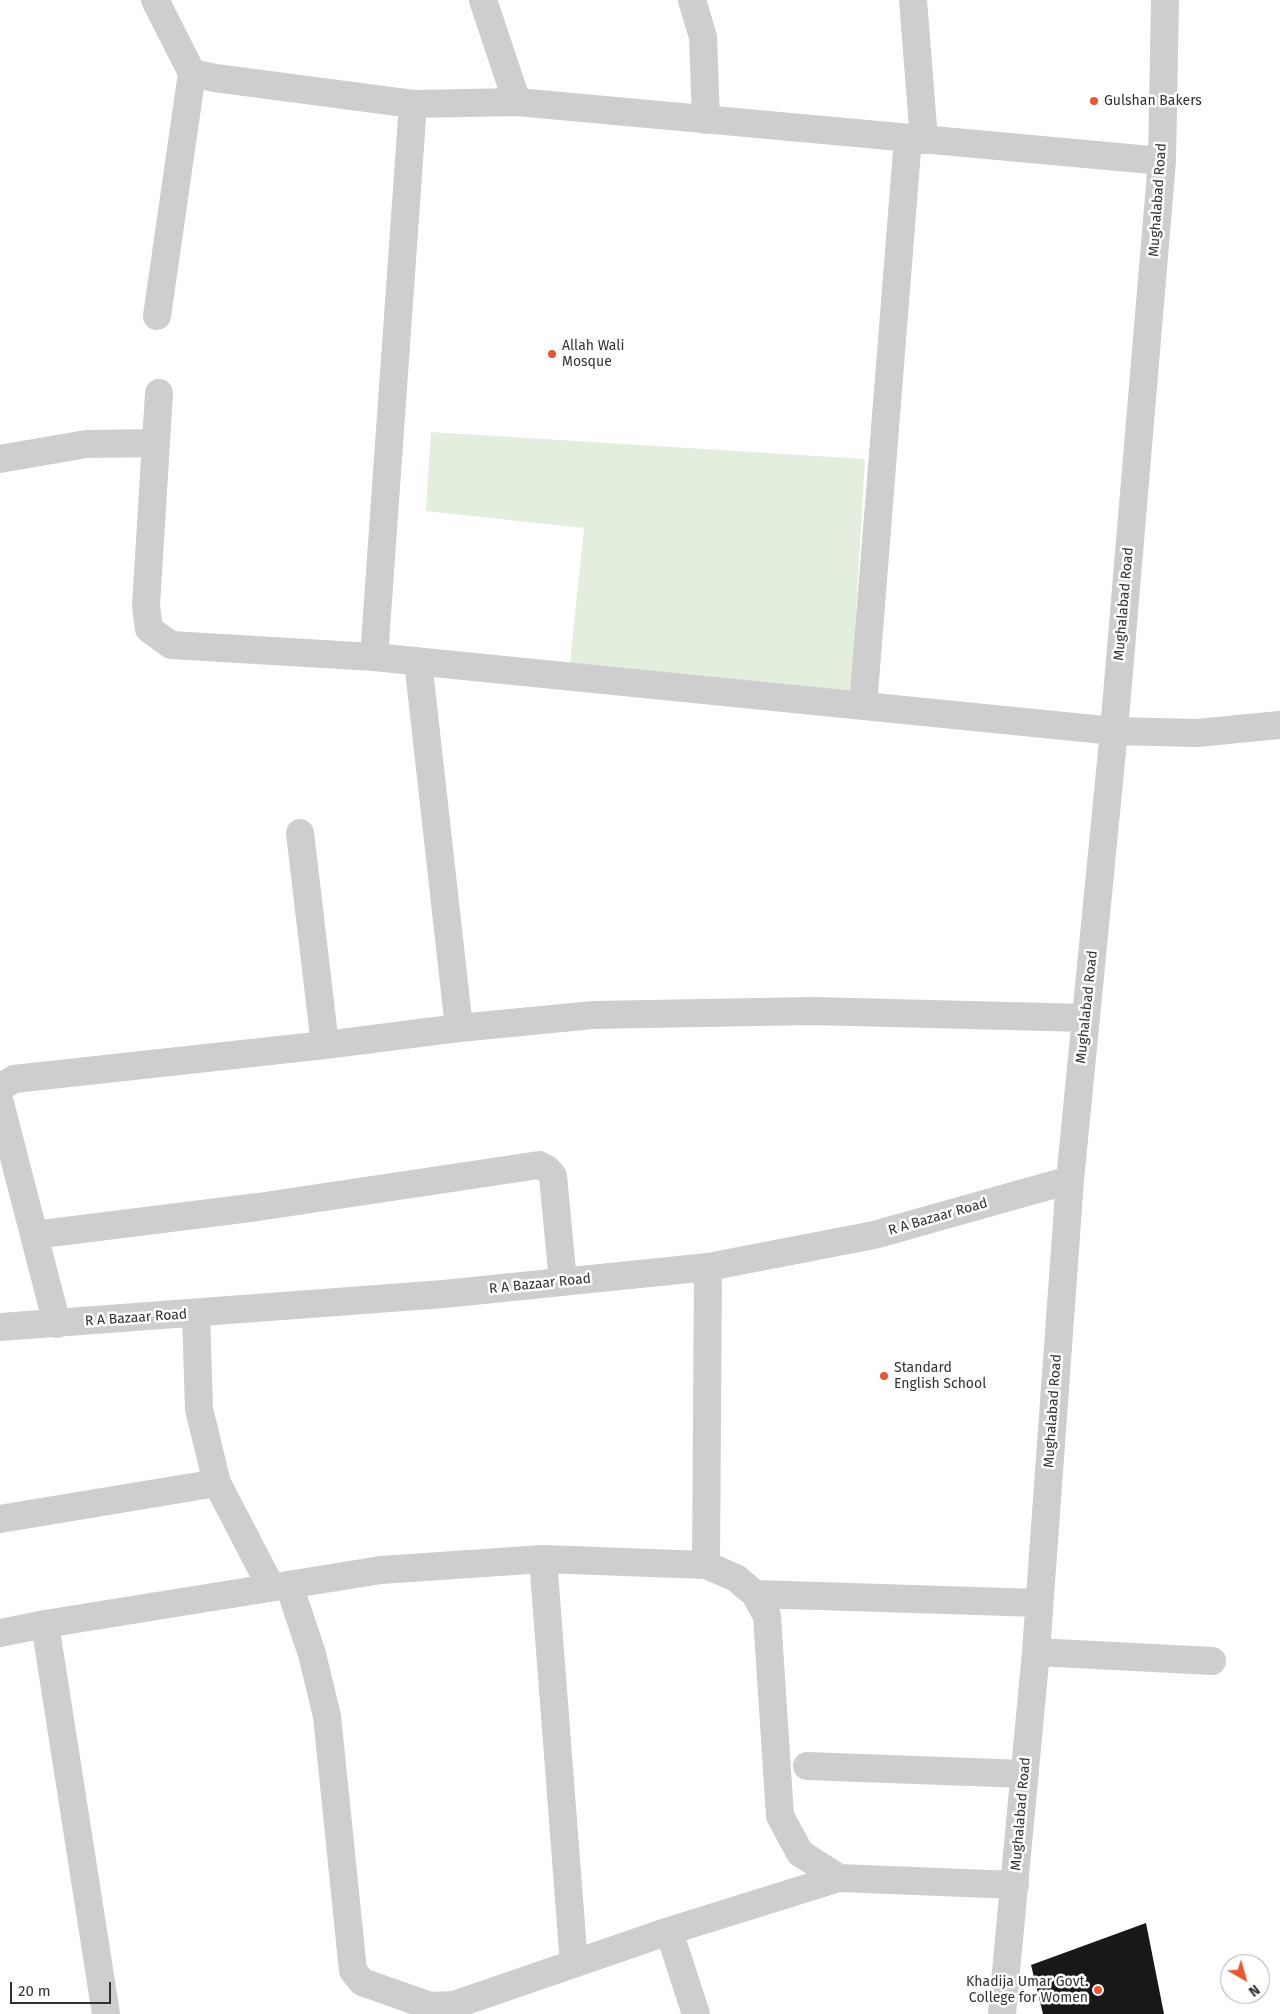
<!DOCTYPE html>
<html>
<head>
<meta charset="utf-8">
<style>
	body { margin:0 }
	#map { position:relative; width:1280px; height:2014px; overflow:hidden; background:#fff; font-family:"Fira Sans",sans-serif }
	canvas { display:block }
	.north { position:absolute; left:1220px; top:1954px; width:50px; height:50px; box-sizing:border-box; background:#fff; border:1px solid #adadad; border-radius:50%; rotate:142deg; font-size:14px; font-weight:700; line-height:20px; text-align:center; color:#313131 }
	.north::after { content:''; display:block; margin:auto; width:18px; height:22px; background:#ea5630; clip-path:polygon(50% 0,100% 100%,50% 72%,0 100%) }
	.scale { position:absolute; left:10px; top:1982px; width:101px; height:22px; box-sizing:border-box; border:2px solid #313131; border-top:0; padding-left:6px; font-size:15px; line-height:18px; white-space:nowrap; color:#313131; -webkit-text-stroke:4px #fff; paint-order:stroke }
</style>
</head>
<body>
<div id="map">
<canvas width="1280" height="2014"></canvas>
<div class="north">N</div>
<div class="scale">20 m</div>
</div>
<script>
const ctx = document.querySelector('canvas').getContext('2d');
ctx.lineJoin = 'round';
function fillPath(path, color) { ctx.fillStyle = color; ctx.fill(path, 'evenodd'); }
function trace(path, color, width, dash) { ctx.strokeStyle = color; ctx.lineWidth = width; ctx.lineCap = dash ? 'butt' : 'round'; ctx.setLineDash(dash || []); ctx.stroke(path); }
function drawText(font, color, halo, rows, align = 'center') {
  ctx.font = font + ' "Fira Sans",sans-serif'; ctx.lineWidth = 5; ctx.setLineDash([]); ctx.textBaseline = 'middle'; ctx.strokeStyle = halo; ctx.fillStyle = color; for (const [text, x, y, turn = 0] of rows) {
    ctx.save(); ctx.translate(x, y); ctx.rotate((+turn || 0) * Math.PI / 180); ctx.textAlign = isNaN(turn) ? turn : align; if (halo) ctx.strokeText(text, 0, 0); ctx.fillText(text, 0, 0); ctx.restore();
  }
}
const green = new Path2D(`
	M 431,432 L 865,459 L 851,699 L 569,673 L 584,528 L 426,511 Z`);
const building = new Path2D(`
	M 1146,1923 L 1164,2014 L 1043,2014 L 1031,1965 Z`);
const minor = new Path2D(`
	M 155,0 L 192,73 L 215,78 L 413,104 L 517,102 L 1162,161
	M 483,0 L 517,102
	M 692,0 L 703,37 L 706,120
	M 913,0 L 924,140
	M 157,316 L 192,73
	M 159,393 L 146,606 L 149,629 L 171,645 L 374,657 L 1114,731 L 1197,733 L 1280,725
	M 0,459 L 86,444 L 156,443
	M 374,657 L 413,104
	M 418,661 L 459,1028
	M 863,706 L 908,138
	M 300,833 L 325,1045
	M 0,1090 L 3,1086 L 14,1079 L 325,1045 L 459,1028 L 593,1015 L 813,1011 L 1086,1018
	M 0,1103 L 57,1324
	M 34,1235 L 258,1207 L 539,1165 L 547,1169 L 553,1176 L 563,1282
	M 196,1314 L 199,1409 L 217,1483 L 271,1587
	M 0,1327 L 444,1294 L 708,1267 L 874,1235 L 1070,1180
	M 0,1519 L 217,1483
	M 543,1559 L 574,1964
	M 706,1565 L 708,1267
	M 289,1585 L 312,1654 L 327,1716 L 353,1971 L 362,1982 L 430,2006 L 454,2005 L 669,1931 L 839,1878
	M 755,1594 L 1039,1603
	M 45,1624 L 106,2014
	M 0,1633 L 45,1624 L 381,1570 L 543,1559 L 706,1565 L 736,1578 L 755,1594 L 767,1616 L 780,1816 L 800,1853 L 839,1878 L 1015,1885
	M 1036,1652 L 1212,1661
	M 807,1766 L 1025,1774
	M 669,1931 L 696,2014
	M 1002,2014 L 1036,1652 L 1070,1180 L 1114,731 L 1162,161 L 1165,0`);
const markers = [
	[1094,101,5,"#ea5630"],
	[552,354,5,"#ea5630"],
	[884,1376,5,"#ea5630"],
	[1098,1990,5,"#ea5630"]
];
const poiNames = [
	["Gulshan Bakers",1104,101],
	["Allah Wali",562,346],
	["Mosque",562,362],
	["Standard",894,1368],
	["English School",894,1384],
	["Khadija Umar Govt.",1088,1982,"right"],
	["College for Women",1088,1998,"right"]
];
const streetNames = [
	["Mughalabad Road",1158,200,-86],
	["Mughalabad Road",1124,604,-85],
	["Mughalabad Road",1087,1007,-84],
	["R A Bazaar Road",938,1217,-16],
	["R A Bazaar Road",540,1284,-6],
	["R A Bazaar Road",136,1318,-4],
	["Mughalabad Road",1053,1411,-86],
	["Mughalabad Road",1021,1814,-85]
];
fillPath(green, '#e3eedf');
fillPath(building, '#181818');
trace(minor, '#cecece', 28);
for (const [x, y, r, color] of markers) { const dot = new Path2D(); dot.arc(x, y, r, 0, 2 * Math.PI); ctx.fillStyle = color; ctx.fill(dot); trace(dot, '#fff', 2); }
drawText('14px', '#313131', '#fff', poiNames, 'left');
drawText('14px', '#313131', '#fff', streetNames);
</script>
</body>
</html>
